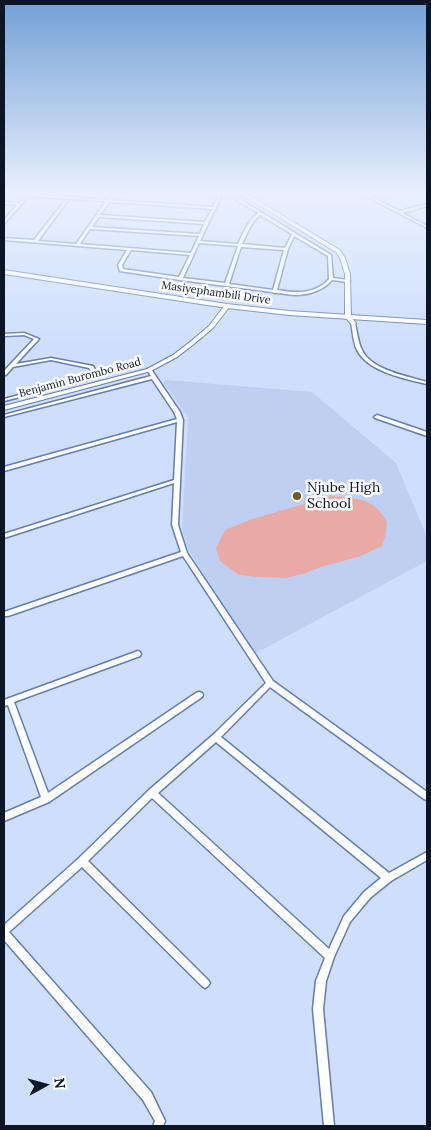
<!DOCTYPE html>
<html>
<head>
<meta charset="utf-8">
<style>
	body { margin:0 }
	#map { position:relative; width:431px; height:1130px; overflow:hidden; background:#cedefc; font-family:Lora,serif }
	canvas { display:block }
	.frame { position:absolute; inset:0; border:5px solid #0c1526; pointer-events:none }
	.north { position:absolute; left:20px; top:1060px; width:50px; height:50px; -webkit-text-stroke:4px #fefefe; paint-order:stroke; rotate:83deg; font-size:14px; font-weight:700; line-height:20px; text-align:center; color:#0c1526 }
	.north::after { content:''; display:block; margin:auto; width:18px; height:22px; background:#0c1526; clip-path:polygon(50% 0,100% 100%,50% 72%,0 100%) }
</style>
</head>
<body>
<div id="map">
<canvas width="431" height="1130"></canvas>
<div class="frame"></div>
<div class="north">N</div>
</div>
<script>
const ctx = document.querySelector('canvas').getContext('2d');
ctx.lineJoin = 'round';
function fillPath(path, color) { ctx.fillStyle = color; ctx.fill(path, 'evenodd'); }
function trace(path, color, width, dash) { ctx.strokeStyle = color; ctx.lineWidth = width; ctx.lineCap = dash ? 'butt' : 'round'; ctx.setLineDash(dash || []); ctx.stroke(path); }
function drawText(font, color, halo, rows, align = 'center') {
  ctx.font = font + ' Lora,serif'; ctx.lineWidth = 5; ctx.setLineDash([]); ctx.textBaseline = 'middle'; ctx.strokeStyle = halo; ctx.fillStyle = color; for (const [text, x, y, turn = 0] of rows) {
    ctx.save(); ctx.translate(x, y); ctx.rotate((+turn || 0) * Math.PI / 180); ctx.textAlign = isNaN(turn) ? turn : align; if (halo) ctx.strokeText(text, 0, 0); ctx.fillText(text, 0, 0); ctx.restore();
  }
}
const built = new Path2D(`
	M 167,380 L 312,392 L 396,463 L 427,537 L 427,561 L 256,653 L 212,589 L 188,549 L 182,529 L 188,417 L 163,382 Z`);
const green = new Path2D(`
	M 332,496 C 358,499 373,497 387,522 L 385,537 L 382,546 L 361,556 L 321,567 L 306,573 L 286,578 L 259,577 L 239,575 L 220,561 L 216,548 L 225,530 L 252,519 Z`);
const street = new Path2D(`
	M 28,193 L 67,197 L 70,193 L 74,193 L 71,197 L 108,200 L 112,193 L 116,193 L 111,200 L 213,207 L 219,193 L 223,193 L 200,241 L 238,244 C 243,233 248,221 258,213 L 225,193 L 230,193 L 239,199 L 260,193 L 267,193 L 241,200 L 331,255 L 333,278 L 348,280 L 350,281 L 348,282 L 332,280 C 324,290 308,295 296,295 C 289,295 282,293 276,293 L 274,293 L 272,292 L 180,280 L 120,271 L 118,265 L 127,250 L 4,240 L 4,238 L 34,240 L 66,199 L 29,196 L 5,223 L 4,223 L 4,220 L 17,205 L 4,204 L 4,202 L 19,203 ZM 69,199 L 106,201 L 76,244 L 38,241 ZM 110,202 L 212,209 L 205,222 L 100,215 ZM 260,215 L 292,234 L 285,248 L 242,244 C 247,234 251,222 260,215 ZM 99,217 L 204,224 L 200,234 L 92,227 ZM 90,229 L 199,236 L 191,253 L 80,244 ZM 294,236 L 328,256 L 329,279 C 315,295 295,293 277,290 L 288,249 ZM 199,243 L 238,246 L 225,283 L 183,278 ZM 241,247 L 284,250 L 273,290 L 229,284 ZM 131,250 L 190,255 L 179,277 L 123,269 L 122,265 Z
	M 360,193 L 365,193 L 374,198 L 391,193 L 398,193 L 376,199 L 399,211 L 427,204 L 427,206 L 402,213 L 427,226 L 427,228 Z
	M 351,322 L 355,323 C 357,332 358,342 362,350 C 371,370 407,376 427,382 L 427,384 C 406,379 368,372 357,350 C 353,342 353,332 351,323 Z
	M 24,333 L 39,339 L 16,364 L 51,358 L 93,366 L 99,376 L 99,377 L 4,401 L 4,399 L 94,375 L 89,368 L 51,360 L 13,367 L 6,375 L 4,375 L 4,371 L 34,339 L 24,335 L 4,336 L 4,334 Z
	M 147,369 L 151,369 L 180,412 L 183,420 L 178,525 L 187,553 L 273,681 L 427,792 L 427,800 L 424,799 L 270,687 L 221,737 L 389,873 L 427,852 L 427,860 L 391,881 L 370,898 L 350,922 L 334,957 L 326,981 L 323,1009 L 334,1126 L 324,1126 L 313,1009 L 316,981 L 325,958 L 152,798 L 88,861 L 208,980 L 210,983 L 208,986 L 205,988 L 202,986 L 82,867 L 9,932 L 151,1092 L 165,1121 L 163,1126 L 153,1126 L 155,1121 L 143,1100 L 4,940 L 4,925 L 79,858 L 149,790 L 213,735 L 266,683 L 183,556 L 8,616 L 4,616 L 4,612 L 181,552 L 172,525 L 174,483 L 4,538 L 4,534 L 174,480 L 177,422 L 4,471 L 4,467 L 177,419 L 174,412 L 152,379 L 4,417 L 4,415 L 151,376 L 147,370 ZM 216,742 L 381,878 L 364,892 L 344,916 L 329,949 L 158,793 Z
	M 377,415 L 427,432 L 427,436 L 375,418 L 374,417 Z
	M 138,651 L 140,652 L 141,654 L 140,656 L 14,702 L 48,793 L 196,693 L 199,692 L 202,693 L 203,695 L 202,697 L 49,802 L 4,821 L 4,813 L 41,797 L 8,705 L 4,706 L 4,700 Z`);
const secondary = new Path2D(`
	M 239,193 L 245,193 L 340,250 L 345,258 L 350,274 L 351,317 L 356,323 L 355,324 L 351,324 L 345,317 L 345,274 L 340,258 L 336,252 Z
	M 225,305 L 230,306 L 213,328 L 194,344 L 177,357 L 151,371 L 4,410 L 4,406 L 147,369 L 173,355 L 190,342 L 209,326 Z`);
const primary = new Path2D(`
	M 4,270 L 227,304 L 289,311 L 427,320 L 427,324 L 289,315 L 227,308 L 4,274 Z`);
const markers = [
	[297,496,5,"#705829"]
];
const farStreetnames = [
	["Masiyephambili Drive",216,293,8],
	["Benjamin Burombo Road",80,378,-15]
];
const poiNames = [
	["Njube High",307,488],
	["School",307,504]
];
fillPath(built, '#becff1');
fillPath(green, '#e9aaa6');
trace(street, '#667eac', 3);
trace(secondary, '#667eac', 2);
trace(primary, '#667eac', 2);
fillPath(street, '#fff');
fillPath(secondary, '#fff');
fillPath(primary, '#fff');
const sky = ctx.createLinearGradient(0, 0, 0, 351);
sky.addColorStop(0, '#73a0d6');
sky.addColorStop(0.55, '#e9f0fe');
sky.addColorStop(1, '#e9f0fe00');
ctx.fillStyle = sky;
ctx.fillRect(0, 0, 431, 351);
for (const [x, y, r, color] of markers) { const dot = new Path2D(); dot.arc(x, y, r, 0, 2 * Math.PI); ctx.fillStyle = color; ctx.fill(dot); trace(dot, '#fefefe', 2); }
drawText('11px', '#0c1526', '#fefefe', farStreetnames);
drawText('14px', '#0c1526', '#fefefe', poiNames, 'left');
</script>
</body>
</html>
